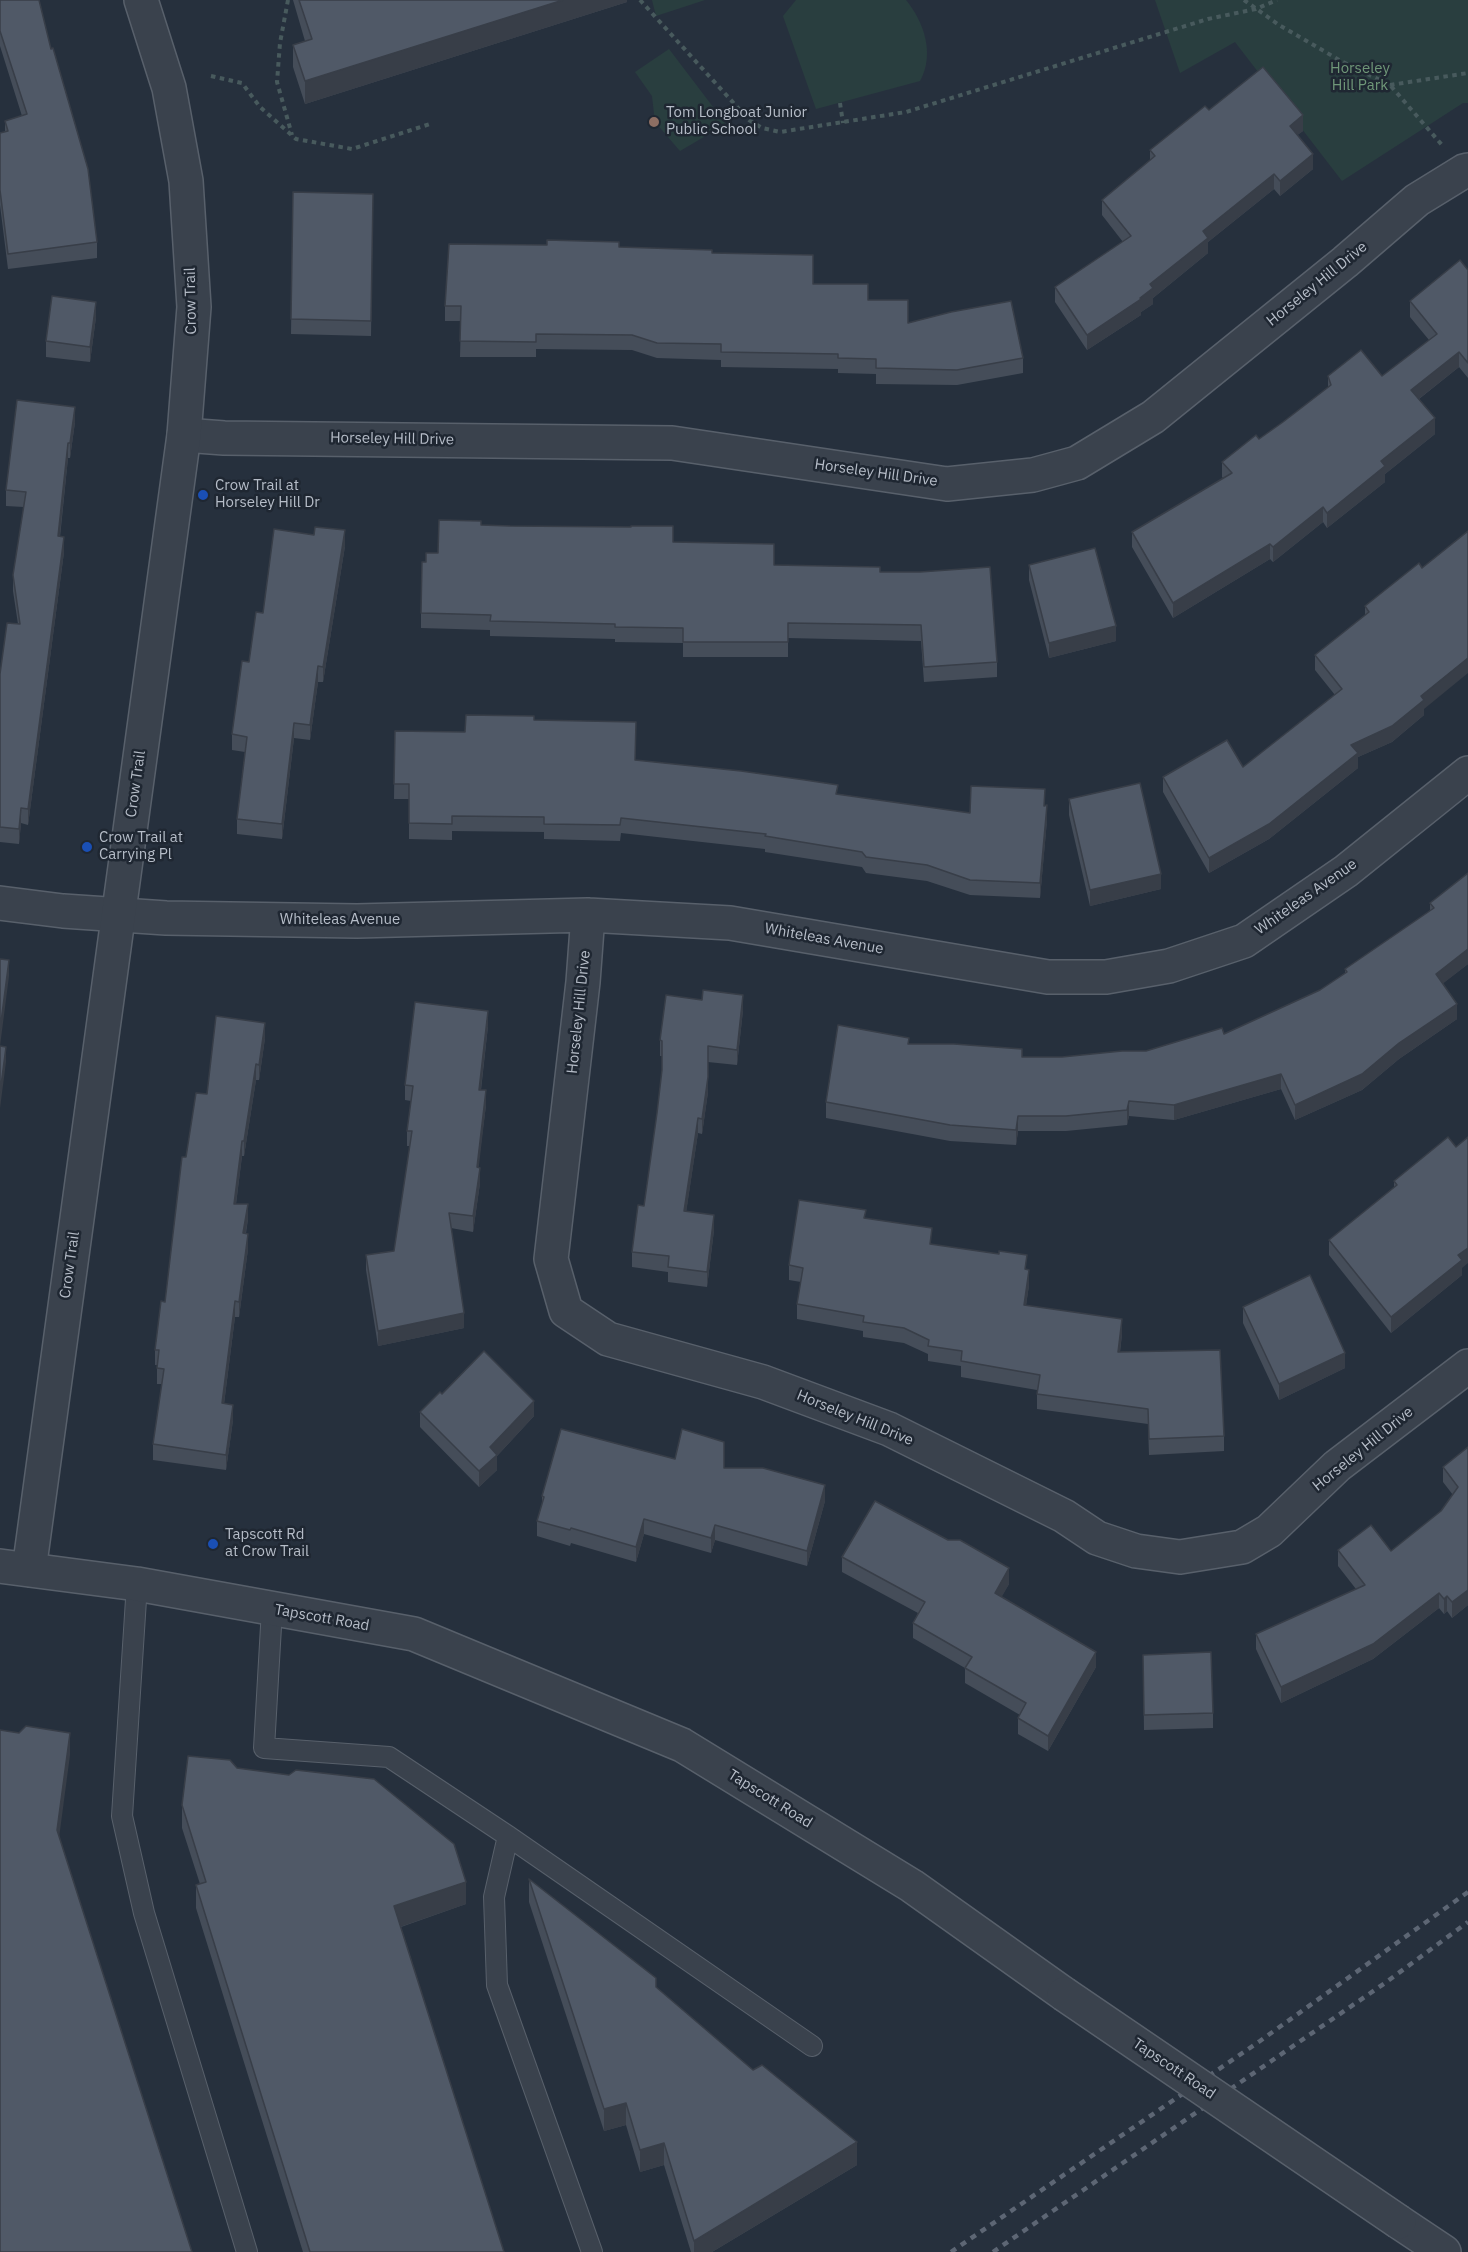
<!DOCTYPE html>
<html>
<head>
<meta charset="utf-8">
<style>
	body { margin:0 }
	canvas { display:block; background:#26303d }
</style>
</head>
<body>
<canvas width="1468" height="2252"></canvas>
<script>
const ctx = document.querySelector('canvas').getContext('2d');
ctx.lineJoin = 'round';
function fillPath(path, color) { ctx.fillStyle = color; ctx.fill(path, 'evenodd'); }
function trace(path, color, width, dash) { ctx.strokeStyle = color; ctx.lineWidth = width; ctx.lineCap = dash ? 'butt' : 'round'; ctx.setLineDash(dash || []); ctx.stroke(path); }
function drawText(font, color, halo, rows, align = 'center') {
  ctx.font = font + ' "IBM Plex Sans",sans-serif'; ctx.lineWidth = 5; ctx.setLineDash([]); ctx.textBaseline = 'middle'; ctx.strokeStyle = halo; ctx.fillStyle = color; for (const [text, x, y, turn = 0] of rows) {
    ctx.save(); ctx.translate(x, y); ctx.rotate((+turn || 0) * Math.PI / 180); ctx.textAlign = isNaN(turn) ? turn : align; if (halo) ctx.strokeText(text, 0, 0); ctx.fillText(text, 0, 0); ctx.restore();
  }
}
const green = new Path2D(`
	M 652,0 L 705,0 L 656,16 Z
	M 796,0 L 906,0 C 924,22 935,54 920,81 L 816,109 L 783,16 Z
	M 1155,0 L 1468,0 L 1468,103 L 1463,103 L 1342,181 L 1235,42 L 1180,73 Z
	M 669,49 L 726,124 L 680,151 L 655,122 L 652,96 L 635,72 Z`);
const path = new Path2D(`
	M 288,0 L 280,43 L 277,82 L 292,135
	M 640,0 L 749,120 L 762,128 L 780,132 L 906,112 L 1208,19 L 1256,9 L 1277,0
	M 1244,0 L 1279,25 L 1341,61 L 1390,85 L 1442,145
	M 211,76 L 242,83 L 260,107 L 296,139 L 352,149 L 433,123
	M 1390,85 L 1468,73
	M 840,103 L 843,123`);
const service = new Path2D(`
	M 137,1584 L 122,1816 L 144,1913 L 247,2252
	M 272,1609 L 264,1748 L 389,1757 L 508,1836 L 812,2046
	M 508,1836 L 494,1897 L 497,1985 L 592,2252`);
const minor = new Path2D(`
	M 184,435 L 224,438 L 672,443 L 947,484 L 1033,475 L 1077,463 L 1153,417 L 1345,262 L 1417,200 L 1464,171 L 1468,170
	M 0,903 L 63,911 L 166,918 L 357,921 L 588,915 L 730,923 L 1048,977 L 1106,977 L 1169,966 L 1244,941 L 1346,871 L 1468,773
	M 588,915 L 583,982 L 551,1259 L 566,1311 L 608,1339 L 763,1382 L 889,1429 L 1064,1516 L 1097,1538 L 1136,1551 L 1180,1557 L 1242,1547 L 1269,1531 L 1337,1466 L 1468,1366`);
const tertiary = new Path2D(`
	M 0,1566 L 137,1584 L 414,1634 L 682,1745 L 912,1886 L 1064,1994
	M 29,1570 L 184,435 L 194,307 L 186,181 L 169,88 L 141,0
	M 1399,2222 L 1444,2252`);
const rail = new Path2D(`
	M 951,2252 L 1260,2041 L 1468,1892
	M 993,2252 L 1385,1983 L 1468,1922`);
const tertiaryBridge = new Path2D(`
	M 1064,1994 L 1399,2222`);
const wall = new Path2D(`
	M 0,0 L 97,242 L 97,258 L 8,269 L 0,205 L 0,133 L 5,132 L 5,121 L 22,116 L 0,46 Z
	M 293,0 L 627,0 L 627,2 L 305,104 L 293,67 L 293,45 L 305,41 Z
	M 1209,110 L 1303,131 L 1297,135 L 1313,169 L 1280,196 L 1274,189 L 1208,242 L 1208,253 L 1153,298 L 1153,304 L 1141,312 L 1141,315 L 1087,350 L 1055,302 L 1055,287 L 1123,242 L 1102,215 L 1102,200 L 1150,160 L 1150,150 Z
	M 293,192 L 373,194 L 371,336 L 291,334 Z
	M 619,247 L 712,253 L 813,284 L 868,300 L 908,323 L 1023,358 L 1023,373 L 957,385 L 876,384 L 876,374 L 838,373 L 838,369 L 721,367 L 721,360 L 657,358 L 632,350 L 536,349 L 536,357 L 460,357 L 461,321 L 445,321 L 445,306 Z
	M 1468,270 L 1468,378 L 1459,367 L 1419,399 L 1435,434 L 1385,474 L 1385,482 L 1327,528 L 1323,522 L 1273,562 L 1270,559 L 1173,618 L 1132,547 L 1132,532 L 1223,478 L 1222,477 L 1222,462 L 1259,439 L 1283,422 L 1328,388 L 1328,376 L 1382,376 L 1429,340 L 1410,317 L 1410,301 Z
	M 96,317 L 90,362 L 46,357 L 46,341 Z
	M 75,422 L 70,458 L 68,458 L 60,537 L 64,552 L 28,825 L 21,823 L 19,844 L 0,842 L 0,674 L 18,624 L 13,591 L 13,575 L 24,507 L 6,506 L 6,490 Z
	M 481,525 L 673,542 L 774,565 L 880,572 L 997,662 L 997,677 L 924,682 L 921,641 L 788,638 L 788,657 L 683,657 L 683,643 L 615,642 L 615,639 L 490,636 L 490,630 L 421,628 L 421,613 L 426,562 Z
	M 345,546 L 323,682 L 318,682 L 310,740 L 294,738 L 282,839 L 237,834 L 237,819 L 245,752 L 232,750 L 232,734 L 249,662 L 263,613 Z
	M 1029,565 L 1116,641 L 1049,658 L 1029,580 Z
	M 1422,568 L 1424,715 L 1392,742 L 1358,757 L 1358,768 L 1269,839 L 1209,873 L 1163,792 L 1163,777 L 1243,767 L 1335,695 L 1315,670 L 1315,655 L 1365,615 L 1365,606 Z
	M 534,720 L 635,760 L 838,794 L 970,813 L 1045,805 L 1047,820 L 1040,898 L 970,895 L 927,881 L 866,873 L 862,867 L 765,852 L 765,849 L 621,833 L 620,841 L 544,839 L 544,832 L 452,831 L 452,840 L 409,839 L 409,799 L 394,799 L 395,731 L 465,732 Z
	M 1069,799 L 1161,889 L 1090,906 L 1069,815 Z
	M 1468,873 L 1468,964 L 1443,983 L 1457,1019 L 1399,1059 L 1362,1090 L 1295,1120 L 1281,1089 L 1174,1120 L 1129,1116 L 1127,1125 L 1066,1131 L 1018,1131 L 1016,1145 L 950,1141 L 826,1118 L 826,1102 L 909,1044 L 1022,1057 L 1062,1057 L 1146,1051 L 1224,1034 L 1320,990 L 1345,973 L 1345,969 L 1430,911 L 1430,903 Z
	M 743,1010 L 737,1065 L 708,1062 L 708,1092 L 702,1134 L 698,1133 L 686,1212 L 714,1230 L 707,1287 L 668,1282 L 668,1272 L 632,1267 L 632,1252 L 644,1206 L 657,1113 L 662,1070 L 662,1056 L 660,1056 L 660,1040 Z
	M 488,1026 L 481,1090 L 486,1105 L 478,1167 L 480,1183 L 473,1232 L 451,1228 L 464,1328 L 378,1346 L 366,1270 L 366,1255 L 394,1251 L 410,1146 L 407,1146 L 407,1131 L 411,1101 L 405,1100 L 405,1085 Z
	M 265,1038 L 259,1080 L 256,1080 L 244,1156 L 242,1156 L 236,1204 L 248,1219 L 246,1233 L 248,1249 L 239,1317 L 235,1317 L 224,1404 L 233,1420 L 226,1470 L 153,1460 L 153,1444 L 162,1384 L 157,1384 L 157,1365 L 155,1365 L 155,1350 L 207,1094 Z
	M 1394,1181 L 1462,1268 L 1462,1275 L 1391,1333 L 1329,1255 L 1329,1240 L 1394,1188 Z
	M 866,1218 L 932,1244 L 1027,1270 L 1029,1285 L 1026,1305 L 1122,1334 L 1120,1352 L 1224,1436 L 1224,1451 L 1149,1455 L 1148,1424 L 1037,1409 L 1037,1390 L 961,1377 L 961,1366 L 928,1361 L 928,1354 L 904,1343 L 863,1337 L 863,1331 L 797,1319 L 797,1304 L 801,1282 L 789,1280 L 789,1265 Z
	M 1243,1307 L 1345,1368 L 1279,1400 L 1243,1323 Z
	M 442,1394 L 534,1416 L 497,1456 L 497,1470 L 479,1487 L 420,1427 L 420,1412 Z
	M 1468,1447 L 1468,1605 L 1452,1618 L 1447,1611 L 1444,1614 L 1439,1608 L 1373,1659 L 1281,1703 L 1256,1649 L 1256,1634 L 1356,1589 L 1338,1566 L 1338,1550 L 1391,1551 L 1441,1511 L 1453,1495 L 1443,1482 L 1443,1467 Z
	M 724,1468 L 825,1501 L 807,1566 L 715,1540 L 711,1553 L 644,1534 L 636,1562 L 571,1543 L 570,1546 L 537,1536 L 537,1521 L 542,1504 L 542,1496 Z
	M 842,1557 L 1009,1584 L 1001,1597 L 1096,1667 L 1048,1751 L 1018,1734 L 1018,1718 L 1020,1715 L 965,1683 L 965,1668 L 913,1638 L 913,1623 L 918,1613 L 842,1572 Z
	M 1143,1655 L 1213,1713 L 1213,1728 L 1144,1730 Z
	M 237,1768 L 466,1904 L 401,1927 L 504,2252 L 303,2252 L 196,1908 L 196,1885 L 200,1884 L 182,1828 L 182,1805 Z
	M 529,1879 L 656,1988 L 857,2165 L 712,2252 L 691,2252 L 664,2165 L 640,2172 L 626,2125 L 604,2131 L 529,1902 Z`);
const shadedWall = new Path2D(`
	M 563,0 L 627,0 L 627,2 L 305,104 L 305,81 Z
	M 1303,115 L 1303,131 L 1290,141 L 1290,126 Z
	M 1313,154 L 1313,169 L 1280,196 L 1280,181 Z
	M 1274,174 L 1274,189 L 1208,242 L 1208,253 L 1153,298 L 1153,304 L 1141,312 L 1141,315 L 1087,350 L 1087,335 L 1140,298 L 1150,284 L 1203,231 Z
	M 96,302 L 96,317 L 90,362 L 90,347 Z
	M 1459,352 L 1459,367 L 1411,405 L 1411,390 Z
	M 75,407 L 75,422 L 70,458 L 70,443 Z
	M 1435,418 L 1435,434 L 1385,474 L 1385,482 L 1327,528 L 1327,513 L 1381,461 Z
	M 68,443 L 68,458 L 58,552 L 58,536 Z
	M 1323,507 L 1323,522 L 1273,562 L 1273,547 Z
	M 345,530 L 345,546 L 323,682 L 323,667 Z
	M 64,537 L 64,552 L 28,825 L 28,809 Z
	M 1270,544 L 1270,559 L 1173,618 L 1173,603 Z
	M 1116,626 L 1116,641 L 1049,658 L 1049,643 Z
	M 1468,658 L 1468,673 L 1424,709 L 1424,715 L 1392,742 L 1358,757 L 1358,768 L 1269,839 L 1209,873 L 1209,858 L 1351,745 L 1421,696 Z
	M 318,666 L 318,682 L 310,740 L 310,725 Z
	M 294,723 L 294,738 L 282,839 L 282,824 Z
	M 1047,805 L 1047,820 L 1040,898 L 1040,883 Z
	M 21,808 L 21,823 L 19,844 L 19,829 Z
	M 1161,874 L 1161,889 L 1090,906 L 1090,890 Z
	M 1468,949 L 1468,964 L 1436,989 L 1436,974 Z
	M 9,960 L 9,976 L 0,1046 L 0,1030 Z
	M 743,995 L 743,1010 L 737,1065 L 737,1050 Z
	M 1457,1004 L 1457,1019 L 1399,1059 L 1362,1090 L 1295,1120 L 1295,1105 L 1399,1043 Z
	M 488,1011 L 488,1026 L 479,1105 L 479,1090 Z
	M 265,1023 L 265,1038 L 259,1080 L 259,1065 Z
	M 6,1047 L 6,1062 L 0,1108 L 0,1093 Z
	M 256,1064 L 256,1080 L 244,1156 L 244,1141 Z
	M 1281,1074 L 1281,1089 L 1174,1120 L 1174,1105 Z
	M 708,1077 L 708,1092 L 702,1134 L 702,1119 Z
	M 486,1090 L 486,1105 L 477,1182 L 477,1167 Z
	M 1129,1101 L 1129,1116 L 1127,1125 L 1127,1110 Z
	M 1018,1116 L 1018,1131 L 1016,1145 L 1016,1130 Z
	M 698,1118 L 698,1133 L 684,1227 L 684,1211 Z
	M 242,1141 L 242,1156 L 234,1219 L 234,1204 Z
	M 480,1168 L 480,1183 L 473,1232 L 473,1216 Z
	M 248,1204 L 248,1219 L 243,1248 L 243,1233 Z
	M 714,1215 L 714,1230 L 707,1287 L 707,1272 Z
	M 248,1234 L 248,1249 L 239,1317 L 239,1302 Z
	M 1468,1248 L 1468,1263 L 1462,1268 L 1462,1275 L 1391,1333 L 1391,1317 L 1458,1255 Z
	M 1029,1270 L 1029,1285 L 1024,1320 L 1024,1305 Z
	M 235,1301 L 235,1317 L 222,1419 L 222,1403 Z
	M 464,1313 L 464,1328 L 378,1346 L 378,1331 Z
	M 1122,1319 L 1122,1334 L 1118,1367 L 1118,1352 Z
	M 1345,1353 L 1345,1368 L 1279,1400 L 1279,1384 Z
	M 534,1401 L 534,1416 L 497,1456 L 497,1470 L 479,1487 L 479,1471 L 490,1447 Z
	M 233,1405 L 233,1420 L 226,1470 L 226,1455 Z
	M 825,1485 L 825,1501 L 807,1566 L 807,1551 Z
	M 644,1519 L 644,1534 L 636,1562 L 636,1547 Z
	M 715,1525 L 715,1540 L 711,1553 L 711,1538 Z
	M 1009,1568 L 1009,1584 L 995,1609 L 995,1593 Z
	M 1468,1590 L 1468,1605 L 1452,1618 L 1452,1602 Z
	M 1439,1593 L 1439,1608 L 1373,1659 L 1281,1703 L 1281,1687 Z
	M 1447,1596 L 1447,1611 L 1444,1614 L 1444,1599 Z
	M 1096,1652 L 1096,1667 L 1048,1751 L 1048,1736 Z
	M 70,1733 L 70,1755 L 57,1853 L 57,1830 Z
	M 466,1882 L 466,1904 L 394,1929 L 394,1906 Z
	M 626,2103 L 626,2125 L 604,2131 L 604,2109 Z
	M 857,2142 L 857,2165 L 712,2252 L 694,2252 L 694,2241 Z
	M 664,2143 L 664,2165 L 640,2172 L 640,2150 Z`);
const building = new Path2D(`
	M 0,0 L 39,0 L 51,49 L 53,48 L 88,169 L 97,242 L 8,254 L 0,190 L 0,133 L 8,131 L 5,121 L 27,114 L 0,31 Z
	M 299,0 L 563,0 L 305,81 L 293,45 L 312,39 Z
	M 1263,67 L 1303,115 L 1290,126 L 1313,154 L 1280,181 L 1274,174 L 1203,231 L 1208,238 L 1150,284 L 1153,288 L 1140,298 L 1141,299 L 1087,335 L 1055,287 L 1131,236 L 1102,200 L 1155,156 L 1150,150 L 1205,106 L 1209,110 Z
	M 293,192 L 373,194 L 371,321 L 291,319 Z
	M 547,240 L 619,242 L 619,247 L 712,250 L 712,253 L 813,255 L 813,284 L 868,284 L 868,300 L 908,300 L 908,323 L 951,312 L 1011,301 L 1023,358 L 957,370 L 876,368 L 876,359 L 838,358 L 838,354 L 721,352 L 721,344 L 657,343 L 632,335 L 536,334 L 536,342 L 460,341 L 461,306 L 445,306 L 449,244 L 547,245 Z
	M 1460,260 L 1468,270 L 1468,363 L 1459,352 L 1411,390 L 1435,418 L 1381,461 L 1385,466 L 1327,513 L 1323,507 L 1273,547 L 1270,544 L 1173,603 L 1132,532 L 1232,473 L 1222,462 L 1256,435 L 1259,439 L 1283,422 L 1331,385 L 1328,376 L 1361,350 L 1382,376 L 1437,334 L 1410,301 Z
	M 52,296 L 96,302 L 90,347 L 46,341 Z
	M 17,400 L 75,407 L 70,443 L 68,443 L 58,536 L 64,537 L 28,809 L 21,808 L 19,829 L 0,827 L 0,674 L 7,623 L 20,624 L 13,575 L 26,492 L 6,490 Z
	M 439,520 L 481,521 L 481,525 L 510,526 L 631,527 L 631,526 L 673,526 L 673,542 L 774,544 L 774,565 L 880,567 L 880,572 L 920,572 L 990,567 L 997,662 L 924,667 L 921,625 L 788,623 L 788,642 L 683,642 L 683,628 L 615,627 L 615,624 L 490,621 L 491,615 L 421,613 L 422,562 L 426,562 L 426,553 L 438,553 Z
	M 315,527 L 345,530 L 323,667 L 318,666 L 310,725 L 294,723 L 282,824 L 237,819 L 247,737 L 232,734 L 242,661 L 249,662 L 256,612 L 263,613 L 274,529 L 314,535 Z
	M 1468,531 L 1468,658 L 1421,696 L 1424,700 L 1392,726 L 1351,745 L 1358,753 L 1269,824 L 1209,858 L 1163,777 L 1227,740 L 1243,767 L 1342,689 L 1315,655 L 1369,612 L 1365,606 L 1419,563 L 1422,568 Z
	M 1095,548 L 1116,626 L 1049,643 L 1029,565 Z
	M 466,715 L 534,716 L 534,720 L 636,722 L 635,760 L 741,771 L 805,780 L 838,785 L 836,794 L 970,813 L 971,786 L 1045,789 L 1044,806 L 1047,805 L 1040,883 L 970,880 L 927,865 L 866,857 L 862,852 L 765,836 L 766,834 L 621,818 L 620,825 L 544,824 L 544,817 L 452,816 L 452,824 L 409,823 L 409,784 L 394,784 L 395,731 L 465,732 Z
	M 1140,783 L 1161,874 L 1090,890 L 1069,799 Z
	M 1468,873 L 1468,949 L 1436,974 L 1457,1004 L 1399,1043 L 1362,1074 L 1295,1105 L 1281,1074 L 1174,1105 L 1129,1101 L 1127,1110 L 1066,1116 L 1018,1116 L 1016,1130 L 950,1125 L 826,1102 L 838,1025 L 909,1038 L 908,1044 L 954,1044 L 1022,1049 L 1022,1057 L 1062,1057 L 1122,1051 L 1146,1051 L 1222,1028 L 1224,1034 L 1320,990 L 1347,972 L 1345,969 L 1434,908 L 1430,903 Z
	M 0,959 L 9,960 L 0,1030 Z
	M 703,990 L 743,995 L 737,1050 L 708,1046 L 708,1077 L 702,1119 L 698,1118 L 684,1211 L 714,1215 L 707,1272 L 668,1267 L 669,1256 L 632,1252 L 638,1205 L 644,1206 L 657,1113 L 662,1070 L 662,1041 L 660,1040 L 666,995 L 702,1000 Z
	M 415,1002 L 488,1011 L 479,1090 L 486,1090 L 477,1167 L 480,1168 L 473,1216 L 449,1213 L 464,1313 L 378,1331 L 366,1255 L 394,1251 L 412,1131 L 407,1131 L 413,1086 L 405,1085 Z
	M 216,1016 L 265,1023 L 259,1065 L 256,1064 L 244,1141 L 242,1141 L 234,1204 L 248,1204 L 243,1233 L 248,1234 L 239,1302 L 235,1301 L 222,1403 L 233,1405 L 226,1455 L 153,1444 L 164,1369 L 157,1368 L 159,1350 L 155,1350 L 161,1301 L 165,1302 L 182,1157 L 186,1157 L 196,1093 L 207,1094 Z
	M 0,1046 L 6,1047 L 0,1093 Z
	M 1448,1137 L 1456,1147 L 1468,1137 L 1468,1248 L 1458,1255 L 1462,1260 L 1391,1317 L 1329,1240 L 1397,1185 L 1394,1181 Z
	M 799,1200 L 866,1210 L 864,1218 L 932,1228 L 930,1244 L 999,1254 L 999,1251 L 1027,1255 L 1025,1269 L 1029,1270 L 1024,1305 L 1122,1319 L 1118,1352 L 1220,1350 L 1224,1436 L 1149,1439 L 1148,1409 L 1037,1394 L 1040,1375 L 961,1361 L 962,1351 L 928,1346 L 929,1340 L 904,1328 L 863,1322 L 864,1316 L 797,1304 L 803,1268 L 789,1265 Z
	M 1310,1275 L 1345,1353 L 1279,1384 L 1243,1307 Z
	M 484,1351 L 534,1401 L 490,1447 L 497,1455 L 479,1471 L 420,1412 L 440,1392 L 442,1394 Z
	M 561,1429 L 675,1459 L 682,1429 L 724,1442 L 724,1468 L 763,1468 L 825,1485 L 807,1551 L 715,1525 L 711,1538 L 644,1519 L 636,1547 L 571,1528 L 570,1530 L 537,1521 L 544,1497 L 542,1496 Z
	M 1468,1447 L 1468,1590 L 1452,1602 L 1447,1596 L 1444,1599 L 1439,1593 L 1373,1644 L 1281,1687 L 1256,1634 L 1365,1585 L 1338,1550 L 1371,1525 L 1391,1551 L 1441,1511 L 1458,1487 L 1443,1467 Z
	M 875,1501 L 948,1540 L 960,1540 L 1009,1568 L 995,1593 L 1096,1652 L 1048,1736 L 1018,1718 L 1026,1703 L 965,1668 L 972,1657 L 913,1623 L 925,1602 L 842,1557 Z
	M 1211,1652 L 1213,1713 L 1144,1715 L 1143,1655 Z
	M 26,1726 L 70,1733 L 57,1830 L 192,2252 L 0,2252 L 0,1730 L 19,1733 Z
	M 188,1756 L 230,1760 L 237,1768 L 289,1775 L 296,1770 L 374,1779 L 454,1844 L 466,1882 L 394,1906 L 504,2252 L 310,2252 L 196,1885 L 206,1882 L 182,1805 Z
	M 529,1879 L 656,1978 L 656,1987 L 753,2070 L 762,2065 L 857,2142 L 694,2241 L 664,2143 L 640,2150 L 626,2103 L 604,2109 Z`);
const markers = [
	[654,122,6,"#8d6e63"],
	[203,495,6,"#1a4fb4"],
	[87,847,6,"#1a4fb4"],
	[213,1544,6,"#1a4fb4"]
];
const parkNames = [
	["Horseley",1360,69],
	["Hill Park",1360,86]
];
const poiNames = [
	["Tom Longboat Junior",666,113],
	["Public School",666,130],
	["Crow Trail at",215,486],
	["Horseley Hill Dr",215,503],
	["Crow Trail at",99,838],
	["Carrying Pl",99,855],
	["Tapscott Rd",225,1535],
	["at Crow Trail",225,1552]
];
const streetNames = [
	["Horseley Hill Drive",1317,284,-39],
	["Crow Trail",191,301,-91],
	["Horseley Hill Drive",392,439,1],
	["Horseley Hill Drive",876,473,8],
	["Crow Trail",136,784,-82],
	["Whiteleas Avenue",1306,897,-35],
	["Whiteleas Avenue",340,920],
	["Whiteleas Avenue",824,939,10],
	["Horseley Hill Drive",579,1012,-84],
	["Crow Trail",70,1265,-82],
	["Horseley Hill Drive",855,1418,22],
	["Horseley Hill Drive",1363,1449,-39],
	["Tapscott Road",322,1618,10],
	["Tapscott Road",770,1799,32],
	["Tapscott Road",1174,2069,34]
];
fillPath(green, '#293e3f');
trace(service, '#58606b', 22);
trace(minor, '#58606b', 36);
trace(tertiary, '#58606b', 36);
trace(path, '#485a5d', 4, [4.5, 4.5]);
trace(service, '#3a424d', 20);
trace(minor, '#3a424d', 33);
trace(tertiary, '#3a424d', 33);
trace(rail, '#5d6674', 4.5, [6, 6]);
trace(tertiaryBridge, '#58606b', 36, []);
trace(tertiaryBridge, '#3a424d', 33);
fillPath(wall, '#454d59');
fillPath(shadedWall, '#383e48');
fillPath(building, '#505967');
trace(building, '#383e48', 1.5);
for (const [x, y, r, color] of markers) { const dot = new Path2D(); dot.arc(x, y, r, 0, 2 * Math.PI); ctx.fillStyle = color; ctx.fill(dot); trace(dot, '#1f2732', 2); }
drawText('15px', '#6f9778', '#1f2732', parkNames);
drawText('15px', '#b6bdc8', '#1f2732', poiNames, 'left');
drawText('15px', '#b6bdc8', '#1f2732', streetNames);
</script>
</body>
</html>
